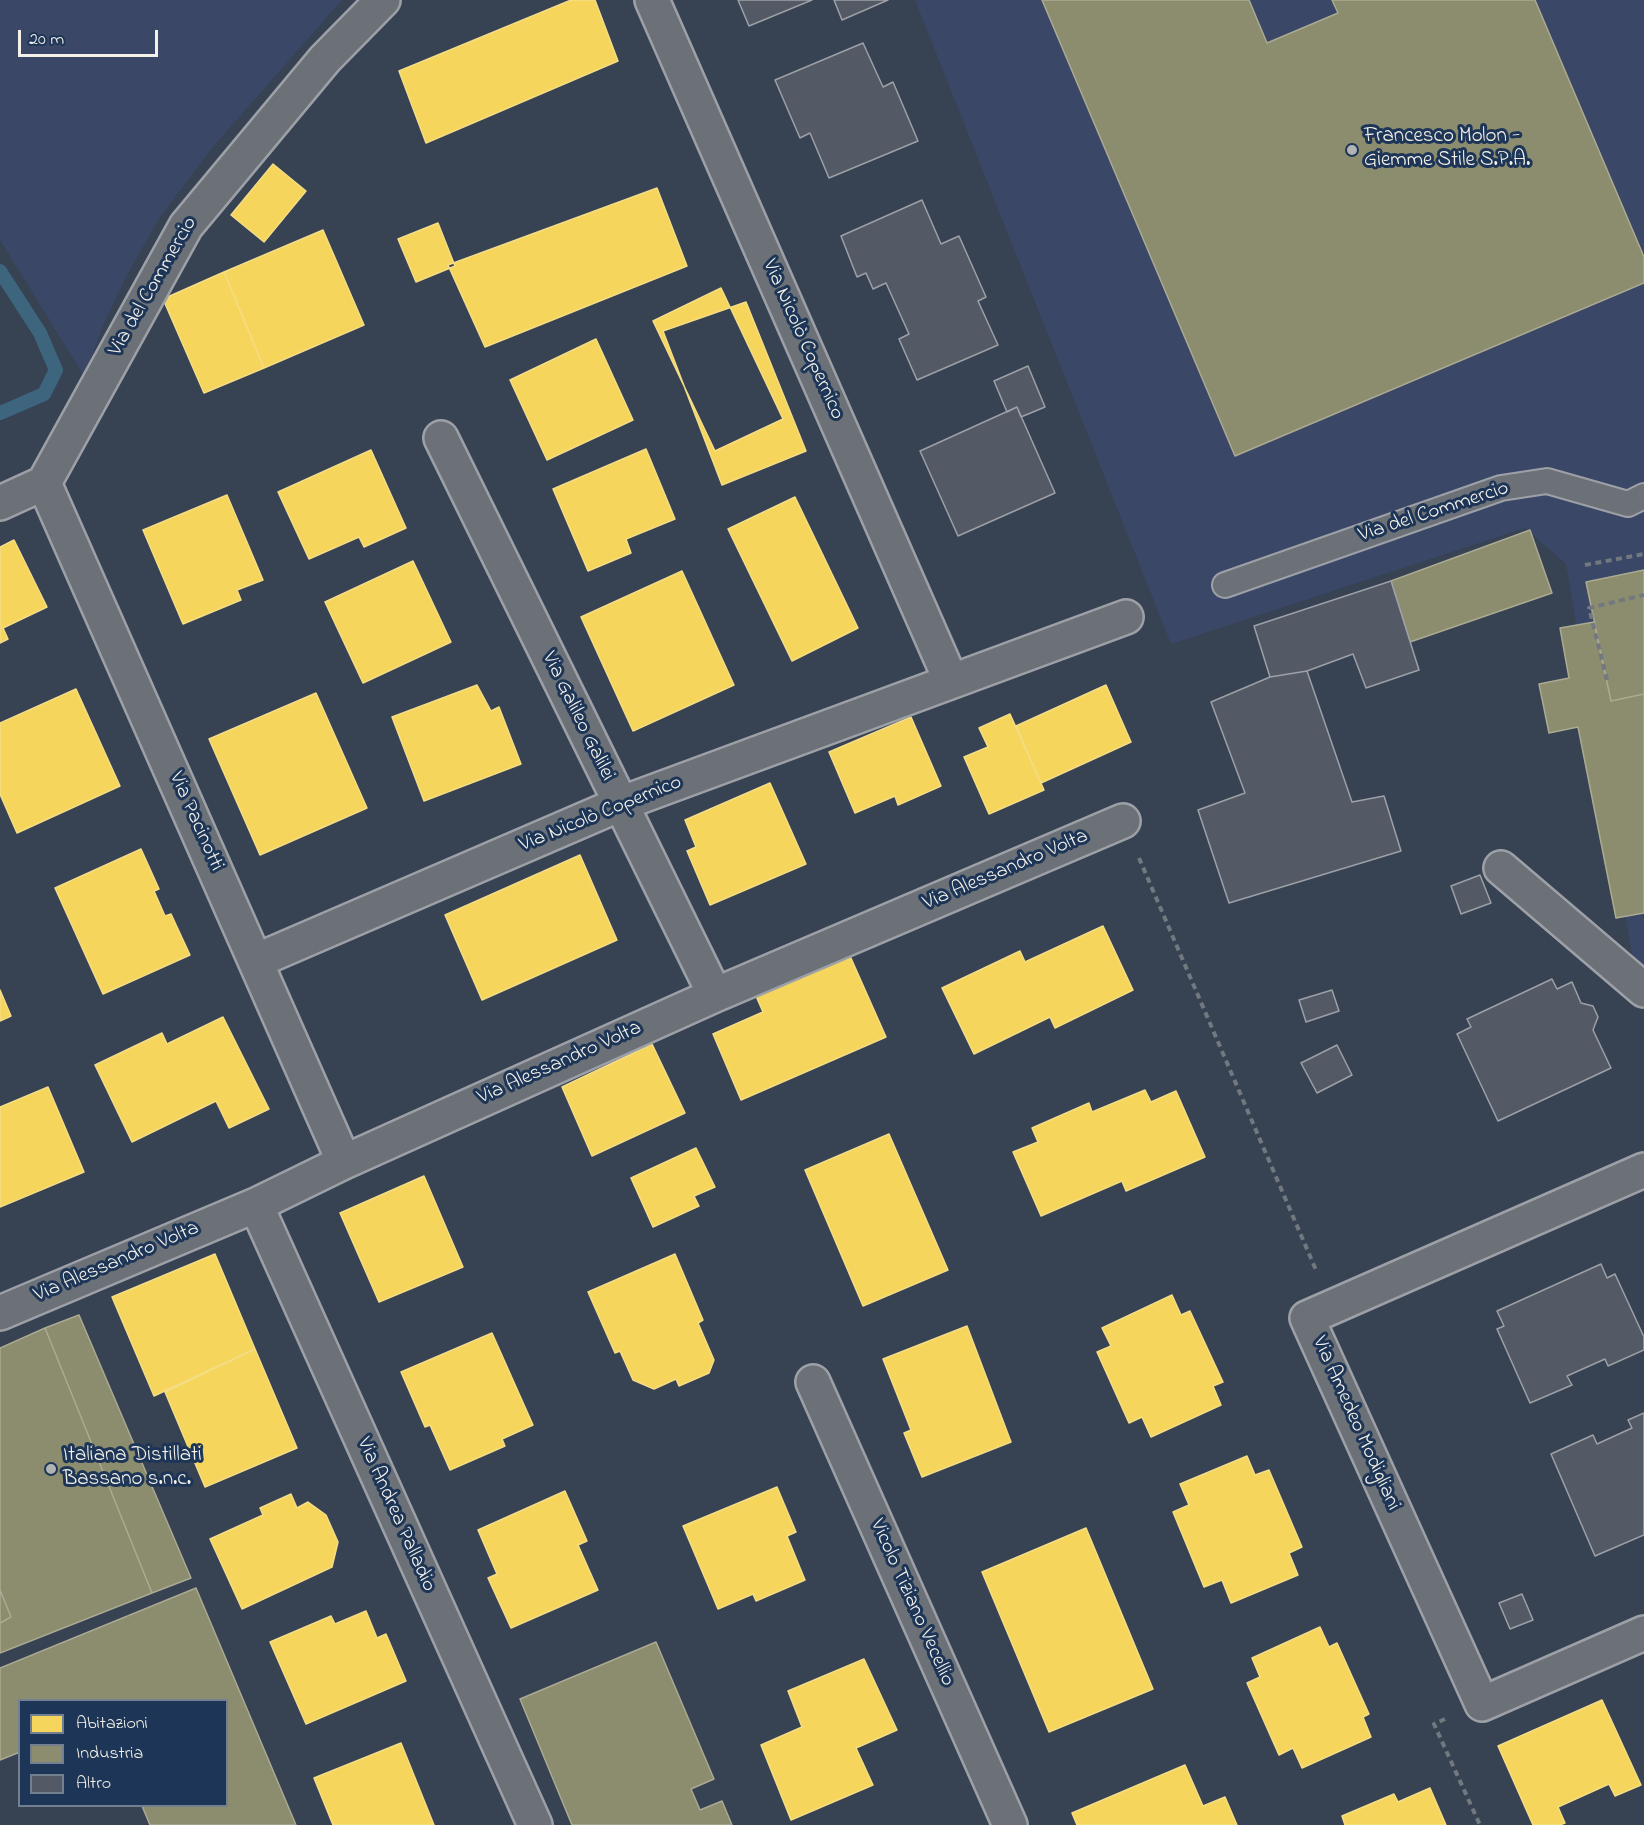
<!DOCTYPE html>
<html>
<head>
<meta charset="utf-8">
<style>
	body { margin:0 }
	#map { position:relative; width:1644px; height:1825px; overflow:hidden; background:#374253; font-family:"Indie Flower",sans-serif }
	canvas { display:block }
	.legend { position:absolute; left:18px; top:1699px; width:210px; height:108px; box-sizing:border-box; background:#1d3557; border:2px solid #738091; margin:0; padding:8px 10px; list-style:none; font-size:18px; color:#f4f1e8 }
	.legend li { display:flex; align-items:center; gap:12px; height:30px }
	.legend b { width:30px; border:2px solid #738091 }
	.scale { position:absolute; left:18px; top:30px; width:140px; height:27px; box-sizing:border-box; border:3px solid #f4f1e8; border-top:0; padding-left:8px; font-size:18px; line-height:21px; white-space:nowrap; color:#f4f1e8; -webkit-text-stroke:4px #1d3557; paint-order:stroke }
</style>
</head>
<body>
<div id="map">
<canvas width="1644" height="1825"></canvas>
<ul class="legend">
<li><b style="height:16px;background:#f6d55c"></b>Abitazioni</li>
<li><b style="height:16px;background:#8c8c6e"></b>Industria</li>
<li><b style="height:16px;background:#545966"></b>Altro</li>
</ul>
<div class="scale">20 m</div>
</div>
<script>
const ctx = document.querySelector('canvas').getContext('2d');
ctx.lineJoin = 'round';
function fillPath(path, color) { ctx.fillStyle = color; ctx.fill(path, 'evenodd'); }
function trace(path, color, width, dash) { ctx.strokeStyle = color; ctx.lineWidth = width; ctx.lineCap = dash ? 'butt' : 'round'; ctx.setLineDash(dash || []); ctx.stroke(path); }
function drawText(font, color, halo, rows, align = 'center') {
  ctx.font = font + ' "Indie Flower",sans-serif'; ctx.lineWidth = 6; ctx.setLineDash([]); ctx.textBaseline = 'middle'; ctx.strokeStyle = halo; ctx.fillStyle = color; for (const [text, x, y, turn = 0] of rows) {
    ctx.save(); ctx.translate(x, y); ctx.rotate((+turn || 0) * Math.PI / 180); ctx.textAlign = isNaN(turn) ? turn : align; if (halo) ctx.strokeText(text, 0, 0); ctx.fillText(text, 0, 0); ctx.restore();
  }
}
const built = new Path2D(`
	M 0,0 L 342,0 L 212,148 L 160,217 L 128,273 L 105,321 L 84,376 L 0,240 Z
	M 915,0 L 1644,0 L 1644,969 L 1633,960 L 1566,564 L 1525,528 L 1171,644 Z`);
const homes = new Path2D(`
	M 571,0 L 595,0 L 618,61 L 426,143 L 399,71 Z
	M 273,164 L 306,191 L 264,242 L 231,215 Z
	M 657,188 L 687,266 L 485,347 L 448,265 Z
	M 438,223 L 455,266 L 416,282 L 398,239 Z
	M 323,230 L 364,325 L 264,368 L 224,272 Z
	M 224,272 L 264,368 L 204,393 L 163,299 Z
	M 721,288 L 783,419 L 715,451 L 653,321 Z
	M 746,302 L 806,451 L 722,485 L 663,331 Z
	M 596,339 L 633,420 L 547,460 L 510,380 Z
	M 646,449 L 675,519 L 626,539 L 631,553 L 588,571 L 553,489 Z
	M 371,450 L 406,528 L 364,547 L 359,537 L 309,559 L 278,492 Z
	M 227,495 L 263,580 L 237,590 L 241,600 L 183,624 L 143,530 Z
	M 795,497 L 858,628 L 792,661 L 728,529 Z
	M 14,540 L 47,607 L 3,628 L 8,639 L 0,643 L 0,547 Z
	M 413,561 L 451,642 L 363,683 L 325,602 Z
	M 682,571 L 734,685 L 633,731 L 581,617 Z
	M 477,685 L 491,711 L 499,707 L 521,764 L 424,801 L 392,717 Z
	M 1106,685 L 1131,742 L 1041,783 L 1016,726 Z
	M 76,689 L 120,786 L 17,833 L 0,794 L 0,723 Z
	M 316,693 L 367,808 L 260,855 L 209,739 Z
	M 1010,714 L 1044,790 L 989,814 L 964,757 L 988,747 L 979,728 Z
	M 911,717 L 941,786 L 898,805 L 895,796 L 855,813 L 829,752 Z
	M 770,783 L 806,864 L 710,905 L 687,851 L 696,847 L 685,820 Z
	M 141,849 L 159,889 L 154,891 L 165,916 L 171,914 L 190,955 L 103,994 L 55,888 Z
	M 580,855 L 617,940 L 482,1000 L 445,915 Z
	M 1103,926 L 1133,990 L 1055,1028 L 1050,1017 L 974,1054 L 942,988 L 1020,951 L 1025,962 Z
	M 850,956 L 886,1037 L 741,1100 L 713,1034 L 763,1012 L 756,996 Z
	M 0,990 L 11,1016 L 0,1021 Z
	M 223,1017 L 269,1109 L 229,1128 L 216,1101 L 132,1142 L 95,1065 L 162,1033 L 167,1044 Z
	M 652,1044 L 685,1113 L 592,1156 L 562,1087 Z
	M 48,1087 L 84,1172 L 0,1207 L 0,1107 Z
	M 1145,1090 L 1151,1102 L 1176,1091 L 1205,1157 L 1126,1191 L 1122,1181 L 1041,1216 L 1013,1152 L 1038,1142 L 1032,1128 L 1089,1103 L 1092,1112 Z
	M 889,1134 L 948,1270 L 863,1306 L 805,1170 Z
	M 696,1148 L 715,1187 L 694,1196 L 699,1206 L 653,1227 L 631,1178 Z
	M 424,1176 L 463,1267 L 379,1302 L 340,1213 Z
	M 215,1254 L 255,1349 L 154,1396 L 112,1297 Z
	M 675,1254 L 703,1320 L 698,1323 L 714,1360 L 709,1373 L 679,1386 L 676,1379 L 654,1389 L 633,1380 L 620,1351 L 615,1353 L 588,1292 Z
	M 1172,1295 L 1181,1315 L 1190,1311 L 1223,1382 L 1213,1386 L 1221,1405 L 1151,1437 L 1142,1417 L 1129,1423 L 1097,1352 L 1111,1346 L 1102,1328 Z
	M 967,1326 L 1011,1442 L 922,1477 L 904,1433 L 911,1430 L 883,1359 Z
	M 492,1333 L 533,1425 L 502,1439 L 505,1446 L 450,1470 L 430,1425 L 425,1427 L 401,1372 Z
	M 255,1349 L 297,1448 L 205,1487 L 165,1392 Z
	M 1247,1456 L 1255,1475 L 1269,1470 L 1302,1547 L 1289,1553 L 1298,1575 L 1231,1603 L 1222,1580 L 1204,1587 L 1173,1512 L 1189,1505 L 1180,1484 Z
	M 777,1487 L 796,1532 L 787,1536 L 805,1580 L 756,1601 L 753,1594 L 718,1609 L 683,1526 Z
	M 565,1491 L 587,1541 L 578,1545 L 598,1590 L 511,1628 L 488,1578 L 497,1574 L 478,1530 Z
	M 291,1494 L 297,1508 L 308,1502 L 326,1515 L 338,1542 L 332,1567 L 242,1609 L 210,1539 L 263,1515 L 260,1508 Z
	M 1086,1528 L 1153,1689 L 1049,1732 L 982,1572 Z
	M 366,1611 L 377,1638 L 386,1634 L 406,1681 L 306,1724 L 270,1642 L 331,1616 L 335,1624 Z
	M 1320,1627 L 1329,1647 L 1337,1643 L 1369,1714 L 1363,1717 L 1371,1737 L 1302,1768 L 1293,1748 L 1279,1755 L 1247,1683 L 1260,1677 L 1252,1658 Z
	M 864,1659 L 897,1730 L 856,1748 L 873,1785 L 791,1820 L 761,1745 L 802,1727 L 788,1691 Z
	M 1602,1700 L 1641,1785 L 1615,1796 L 1609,1784 L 1558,1807 L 1565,1823 L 1560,1825 L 1533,1825 L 1498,1746 Z
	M 401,1743 L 434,1825 L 333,1825 L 314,1778 Z
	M 1185,1765 L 1203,1806 L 1225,1797 L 1237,1825 L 1077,1825 L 1072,1813 Z
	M 1430,1788 L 1446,1825 L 1345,1825 L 1342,1816 L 1394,1794 L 1398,1802 Z`);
const industry = new Path2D(`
	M 1042,0 L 1249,0 L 1267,43 L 1338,13 L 1332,0 L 1535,0 L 1644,257 L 1644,283 L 1235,456 Z
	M 1530,530 L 1552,593 L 1410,642 L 1391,581 Z
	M 1644,570 L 1644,694 L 1611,701 L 1586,582 Z
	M 1594,622 L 1611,701 L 1644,694 L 1644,913 L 1616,918 L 1578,727 L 1549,733 L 1539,684 L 1569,678 L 1560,628 Z
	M 79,1315 L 191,1578 L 152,1593 L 45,1328 Z
	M 45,1328 L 152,1593 L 0,1653 L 0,1623 L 11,1617 L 0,1590 L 0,1348 Z
	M 196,1588 L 296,1825 L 150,1825 L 142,1806 L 226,1806 L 226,1700 L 20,1700 L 20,1752 L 0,1760 L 0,1668 Z
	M 0,1590 L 11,1617 L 0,1623 Z
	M 656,1642 L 714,1779 L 691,1789 L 700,1810 L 722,1801 L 732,1825 L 572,1825 L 520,1699 Z`);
const stream = new Path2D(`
	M 0,271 L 40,333 L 56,370 L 44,394 L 0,413`);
const building = new Path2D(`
	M 738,0 L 812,0 L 749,26 Z
	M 834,0 L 888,0 L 842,20 Z
	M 863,43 L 883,87 L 893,82 L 918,141 L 829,178 L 810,133 L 800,138 L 775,80 Z
	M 922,200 L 941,244 L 959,236 L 986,297 L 978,301 L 998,345 L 917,380 L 899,339 L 909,334 L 886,283 L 873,289 L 866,273 L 857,277 L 841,236 Z
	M 1028,366 L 1045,407 L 1021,417 L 1017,407 L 1007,412 L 994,381 Z
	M 1017,407 L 1055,493 L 958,536 L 920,451 Z
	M 1391,581 L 1419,670 L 1366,688 L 1353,654 L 1307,671 L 1270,677 L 1254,626 Z
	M 1307,671 L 1352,802 L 1384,796 L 1401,851 L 1229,903 L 1198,810 L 1245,793 L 1211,702 L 1270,677 Z
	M 1480,875 L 1491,903 L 1461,914 L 1451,886 Z
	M 1552,979 L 1557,989 L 1572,982 L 1581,1003 L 1593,1006 L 1598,1017 L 1593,1030 L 1611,1068 L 1498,1121 L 1457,1034 L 1471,1027 L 1467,1019 Z
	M 1332,990 L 1339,1011 L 1306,1022 L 1299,1000 Z
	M 1337,1045 L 1352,1075 L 1317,1093 L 1301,1063 Z
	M 1601,1264 L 1607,1278 L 1615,1274 L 1644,1337 L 1644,1350 L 1608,1366 L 1605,1359 L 1567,1376 L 1572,1385 L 1530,1403 L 1497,1329 L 1504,1326 L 1497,1311 Z
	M 1644,1413 L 1644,1535 L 1595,1556 L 1551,1454 L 1593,1435 L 1597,1444 L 1632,1428 L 1628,1420 Z
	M 1522,1594 L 1533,1620 L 1510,1629 L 1499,1603 Z`);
const path = new Path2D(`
	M 1585,565 L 1644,554
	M 1607,680 L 1589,608 L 1644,595
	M 1139,858 L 1316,1270
	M 1445,1719 L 1434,1724 L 1480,1825`);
const service = new Path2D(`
	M 1225,585 L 1501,488 L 1547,481 L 1628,504 L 1644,496`);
const minor = new Path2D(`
	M 652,0 L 951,681
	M 441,438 L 715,995
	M 44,483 L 344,1162
	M 44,483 L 186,226 L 325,59 L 383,0
	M 0,503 L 44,483
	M 1501,868 L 1644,990
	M 256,961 L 620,804 L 1126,617
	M 1644,1170 L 1307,1318 L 1482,1704 L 1644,1633
	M 256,1205 L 535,1825
	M 0,1313 L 256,1205 L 344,1162 L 715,995 L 1123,821
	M 813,1382 L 1010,1825`);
const markers = [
	[1352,150,6,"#b2b4b4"],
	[51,1469,6,"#b2b4b4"]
];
const poiNames = [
	["Francesco Molon -",1364,138],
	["Giemme Stile S.P.A.",1364,162],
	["Italiana Distillati",63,1457],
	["Bassano s.n.c.",63,1481]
];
const streetNames = [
	["Via del Commercio",154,287,-60],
	["Via Nicolò Copernico",802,340,66],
	["Via del Commercio",1434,513,-18],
	["Via Galileo Galilei",577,717,64],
	["Via Nicolò Copernico",601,815,-22],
	["Via Pacinotti",195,822,66],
	["Via Alessandro Volta",1006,871,-23],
	["Via Alessandro Volta",560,1064,-24],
	["Via Alessandro Volta",117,1263,-23],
	["Via Amedeo Modigliani",1355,1424,66],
	["Via Andrea Palladio",395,1515,66],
	["Vicolo Tiziano Vecellio",911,1603,66]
];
fillPath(built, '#3b4766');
fillPath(homes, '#f6d55c');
trace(homes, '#f5dd86', 1.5);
fillPath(industry, '#8c8c6e');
trace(industry, '#abaa93', 1.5);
trace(stream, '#3d667e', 14);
fillPath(building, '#545966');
trace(building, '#9da1a7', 1.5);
trace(service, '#9da1a7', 28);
trace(minor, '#9da1a7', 38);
trace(path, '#72787f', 4, [6, 4.5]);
trace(service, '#6c7177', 24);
trace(minor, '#6c7177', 33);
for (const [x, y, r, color] of markers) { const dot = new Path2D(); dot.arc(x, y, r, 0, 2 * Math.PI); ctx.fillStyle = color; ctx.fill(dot); trace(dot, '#1d3557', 2); }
drawText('21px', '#f4f1e8', '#1d3557', poiNames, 'left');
drawText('21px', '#f4f1e8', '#1d3557', streetNames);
</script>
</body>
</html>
